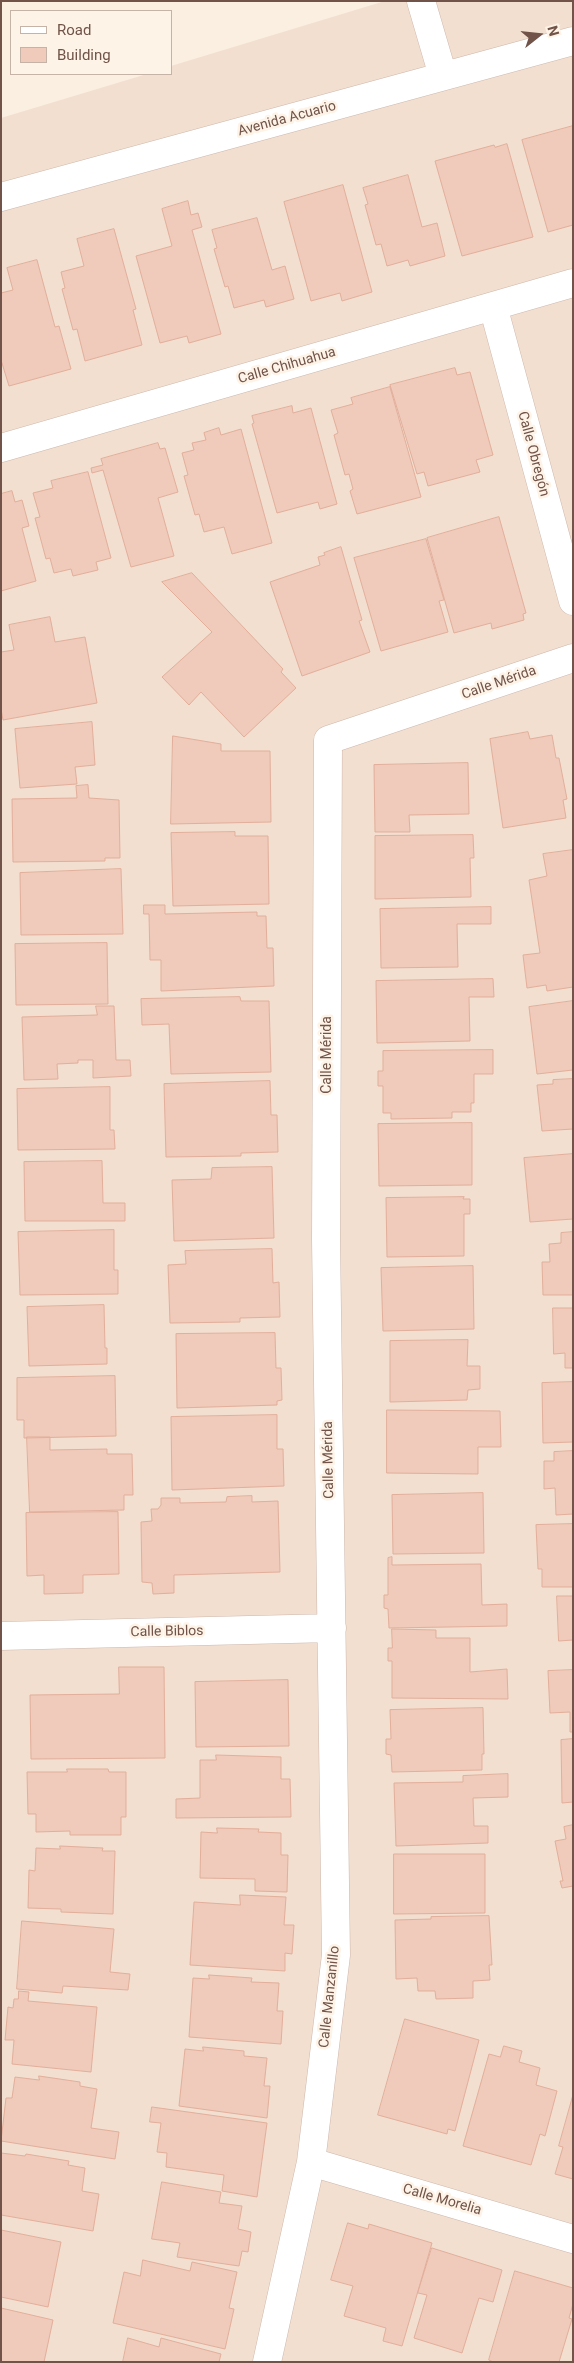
<!DOCTYPE html>
<html>
<head>
<meta charset="utf-8">
<style>
	body { margin:0 }
	#map { position:relative; width:574px; height:2363px; overflow:hidden; background:#fbefe1; font-family:Roboto,sans-serif }
	canvas { display:block }
	.frame { position:absolute; inset:0; border:2px solid #715349; pointer-events:none }
	.legend { position:absolute; left:10px; top:10px; width:162px; height:65px; box-sizing:border-box; background:#fef3e7; border:1px solid #c6b3a8; margin:0; padding:6px 9px; list-style:none; font-size:15px; color:#715349 }
	.legend li { display:flex; align-items:center; gap:10px; height:25px }
	.legend b { width:25px; border:1px solid #c6b3a8 }
	.north { position:absolute; left:514px; top:10px; width:50px; height:50px; -webkit-text-stroke:4px #fef3e7; paint-order:stroke; rotate:74deg; font-size:14px; font-weight:700; line-height:20px; text-align:center; color:#715349 }
	.north::after { content:''; display:block; margin:auto; width:18px; height:22px; background:#715349; clip-path:polygon(50% 0,100% 100%,50% 72%,0 100%) }
</style>
</head>
<body>
<div id="map">
<canvas width="574" height="2363"></canvas>
<div class="frame"></div>
<ul class="legend">
<li><b style="height:6px;background:#fff"></b>Road</li>
<li><b style="height:14px;background:#f0caba"></b>Building</li>
</ul>
<div class="north">N</div>
</div>
<script>
const ctx = document.querySelector('canvas').getContext('2d');
ctx.lineJoin = 'round';
function fillPath(path, color) { ctx.fillStyle = color; ctx.fill(path, 'evenodd'); }
function trace(path, color, width, dash) { ctx.strokeStyle = color; ctx.lineWidth = width; ctx.lineCap = dash ? 'butt' : 'round'; ctx.setLineDash(dash || []); ctx.stroke(path); }
function drawText(font, color, halo, rows, align = 'center') {
  ctx.font = font + ' Roboto,sans-serif'; ctx.lineWidth = 5; ctx.setLineDash([]); ctx.textBaseline = 'middle'; ctx.strokeStyle = halo; ctx.fillStyle = color; for (const [text, x, y, turn = 0] of rows) {
    ctx.save(); ctx.translate(x, y); ctx.rotate((+turn || 0) * Math.PI / 180); ctx.textAlign = isNaN(turn) ? turn : align; if (halo) ctx.strokeText(text, 0, 0); ctx.fillText(text, 0, 0); ctx.restore();
  }
}
const residential = new Path2D(`
	M 385,1 L 573,1 L 573,2362 L 1,2362 L 1,118 L 147,74 L 171,74 L 171,66 Z`);
const building = new Path2D(`
	M 573,126 L 573,225 L 548,232 L 522,140 Z
	M 507,144 L 533,237 L 462,256 L 435,161 L 494,145 L 495,147 Z
	M 408,175 L 422,227 L 437,223 L 445,256 L 410,266 L 408,260 L 387,266 L 381,244 L 376,245 L 365,205 L 368,204 L 363,188 Z
	M 343,185 L 372,292 L 342,301 L 340,293 L 311,301 L 284,202 Z
	M 188,201 L 191,215 L 198,213 L 202,227 L 192,230 L 221,334 L 189,343 L 187,336 L 160,343 L 136,256 L 172,246 L 162,209 Z
	M 257,218 L 272,270 L 285,266 L 294,299 L 266,307 L 264,300 L 234,308 L 228,286 L 225,287 L 214,249 L 217,248 L 212,230 Z
	M 114,229 L 136,309 L 133,310 L 142,345 L 85,361 L 77,329 L 73,330 L 62,289 L 65,288 L 61,272 L 84,266 L 77,239 Z
	M 37,260 L 55,327 L 59,326 L 71,369 L 9,386 L 1,360 L 1,293 L 13,290 L 7,268 Z
	M 455,368 L 457,375 L 470,372 L 493,455 L 476,460 L 480,472 L 428,486 L 424,472 L 417,474 L 390,385 Z
	M 390,387 L 421,497 L 357,514 L 350,491 L 353,489 L 349,474 L 345,475 L 334,435 L 338,433 L 331,410 L 353,404 L 351,398 Z
	M 292,406 L 293,413 L 311,408 L 337,504 L 320,509 L 318,502 L 277,513 L 252,424 L 254,423 L 252,416 Z
	M 219,428 L 221,435 L 241,429 L 272,543 L 232,554 L 224,527 L 204,532 L 199,514 L 195,515 L 184,476 L 188,475 L 182,453 L 194,450 L 192,443 L 206,440 L 204,433 Z
	M 158,443 L 160,449 L 165,448 L 178,492 L 158,498 L 174,556 L 131,567 L 103,470 L 92,473 L 91,468 L 103,465 L 101,459 Z
	M 88,472 L 111,558 L 96,562 L 98,570 L 73,576 L 71,569 L 54,573 L 50,558 L 46,559 L 35,518 L 40,517 L 33,493 L 53,488 L 51,481 Z
	M 12,491 L 15,502 L 22,500 L 29,526 L 22,528 L 36,581 L 1,591 L 1,494 Z
	M 499,517 L 526,613 L 523,614 L 524,620 L 492,629 L 491,623 L 454,633 L 427,538 Z
	M 426,539 L 444,600 L 439,601 L 448,632 L 381,651 L 354,558 Z
	M 341,547 L 362,620 L 359,621 L 370,652 L 302,676 L 270,582 L 320,565 L 318,557 L 325,555 L 324,553 Z
	M 192,573 L 283,669 L 281,672 L 296,688 L 244,737 L 201,692 L 189,705 L 162,677 L 212,632 L 162,582 Z
	M 50,617 L 55,642 L 85,637 L 97,703 L 3,720 L 1,709 L 1,652 L 14,650 L 9,625 Z
	M 92,722 L 95,765 L 75,767 L 77,784 L 20,788 L 15,729 Z
	M 528,732 L 530,739 L 552,735 L 556,758 L 559,758 L 567,799 L 563,800 L 566,818 L 503,828 L 490,739 Z
	M 173,736 L 221,744 L 221,751 L 270,751 L 271,822 L 171,824 Z
	M 468,763 L 469,814 L 409,815 L 410,832 L 375,832 L 374,765 Z
	M 88,785 L 89,798 L 119,800 L 120,858 L 105,858 L 105,861 L 13,862 L 12,799 L 77,798 L 76,786 Z
	M 235,832 L 235,836 L 268,836 L 269,904 L 173,906 L 171,833 Z
	M 473,835 L 474,858 L 470,858 L 471,897 L 375,899 L 375,836 Z
	M 573,850 L 573,987 L 547,991 L 546,985 L 527,988 L 523,955 L 540,953 L 529,880 L 547,876 L 543,854 Z
	M 121,869 L 123,934 L 21,935 L 20,873 Z
	M 144,905 L 165,905 L 165,914 L 257,912 L 257,916 L 266,916 L 267,948 L 273,948 L 274,986 L 161,991 L 161,960 L 150,960 L 149,914 L 144,914 Z
	M 491,907 L 491,924 L 457,924 L 458,967 L 381,968 L 380,909 Z
	M 107,943 L 108,1004 L 16,1005 L 15,944 Z
	M 493,979 L 494,997 L 469,997 L 470,1041 L 377,1043 L 376,981 Z
	M 240,997 L 241,1001 L 269,1001 L 271,1072 L 171,1074 L 169,1024 L 142,1025 L 141,999 Z
	M 573,1001 L 573,1070 L 537,1074 L 529,1007 Z
	M 96,1006 L 114,1006 L 116,1060 L 130,1060 L 131,1076 L 93,1078 L 93,1060 L 78,1060 L 78,1063 L 57,1064 L 58,1079 L 24,1080 L 22,1017 L 97,1015 Z
	M 493,1050 L 493,1074 L 474,1074 L 474,1103 L 471,1103 L 471,1112 L 452,1112 L 452,1118 L 391,1119 L 391,1113 L 383,1113 L 383,1086 L 378,1086 L 378,1071 L 383,1071 L 383,1051 Z
	M 573,1079 L 573,1129 L 542,1131 L 537,1085 L 553,1084 L 553,1080 Z
	M 270,1081 L 271,1115 L 277,1115 L 278,1152 L 241,1153 L 241,1156 L 166,1157 L 164,1084 Z
	M 110,1087 L 110,1130 L 114,1130 L 115,1149 L 18,1150 L 17,1089 Z
	M 472,1123 L 472,1185 L 379,1186 L 378,1124 Z
	M 573,1154 L 573,1219 L 530,1222 L 524,1158 Z
	M 102,1161 L 103,1203 L 125,1203 L 125,1221 L 25,1221 L 24,1162 Z
	M 272,1167 L 274,1238 L 174,1241 L 172,1180 L 211,1179 L 212,1168 Z
	M 464,1197 L 463,1199 L 470,1199 L 470,1214 L 464,1214 L 464,1256 L 387,1257 L 386,1198 Z
	M 114,1230 L 114,1270 L 118,1270 L 118,1294 L 20,1295 L 18,1232 Z
	M 573,1232 L 573,1295 L 543,1295 L 542,1262 L 550,1262 L 549,1244 L 561,1243 L 561,1233 Z
	M 272,1249 L 273,1283 L 279,1282 L 280,1317 L 240,1318 L 240,1322 L 170,1323 L 168,1265 L 186,1264 L 185,1251 Z
	M 473,1266 L 474,1329 L 383,1331 L 381,1268 Z
	M 104,1305 L 105,1348 L 107,1348 L 107,1364 L 29,1366 L 27,1307 Z
	M 553,1308 L 573,1308 L 573,1368 L 565,1368 L 565,1353 L 554,1354 Z
	M 275,1333 L 276,1368 L 281,1368 L 282,1400 L 277,1401 L 277,1405 L 177,1408 L 176,1334 Z
	M 468,1340 L 467,1366 L 480,1366 L 480,1389 L 468,1390 L 467,1400 L 390,1402 L 390,1341 Z
	M 115,1376 L 116,1436 L 24,1438 L 24,1420 L 17,1420 L 17,1378 Z
	M 573,1382 L 573,1442 L 543,1443 L 542,1383 Z
	M 387,1410 L 500,1411 L 501,1447 L 478,1447 L 478,1474 L 387,1473 Z
	M 277,1415 L 277,1449 L 283,1449 L 284,1486 L 172,1490 L 171,1417 Z
	M 27,1437 L 50,1437 L 50,1450 L 107,1449 L 107,1454 L 132,1454 L 133,1495 L 124,1495 L 124,1510 L 30,1512 Z
	M 573,1451 L 573,1514 L 556,1515 L 555,1488 L 544,1489 L 544,1461 L 554,1461 L 554,1452 Z
	M 483,1493 L 484,1553 L 393,1554 L 392,1495 Z
	M 252,1496 L 252,1502 L 278,1501 L 280,1572 L 174,1575 L 174,1593 L 153,1594 L 152,1583 L 142,1582 L 141,1522 L 152,1521 L 151,1509 L 158,1509 L 161,1505 L 161,1498 L 180,1498 L 180,1503 L 226,1502 L 227,1497 Z
	M 118,1512 L 119,1574 L 83,1575 L 83,1593 L 44,1594 L 44,1575 L 27,1576 L 26,1513 Z
	M 573,1524 L 573,1587 L 542,1587 L 542,1569 L 538,1569 L 536,1525 Z
	M 392,1557 L 392,1565 L 481,1564 L 482,1605 L 507,1604 L 507,1626 L 389,1628 L 388,1609 L 384,1608 L 384,1595 L 388,1595 L 388,1558 Z
	M 557,1596 L 573,1596 L 573,1640 L 559,1641 Z
	M 392,1629 L 436,1630 L 436,1638 L 470,1638 L 470,1672 L 507,1669 L 508,1699 L 392,1698 L 392,1661 L 388,1661 L 388,1648 L 392,1648 Z
	M 119,1667 L 164,1667 L 165,1758 L 31,1759 L 30,1695 L 119,1694 Z
	M 573,1670 L 573,1732 L 570,1732 L 570,1712 L 550,1713 L 548,1671 Z
	M 288,1680 L 289,1746 L 196,1747 L 195,1682 Z
	M 483,1708 L 484,1754 L 482,1754 L 482,1770 L 392,1772 L 391,1755 L 386,1754 L 386,1739 L 391,1739 L 390,1710 Z
	M 573,1739 L 573,1802 L 562,1803 L 561,1740 Z
	M 216,1755 L 281,1757 L 281,1779 L 290,1779 L 291,1817 L 176,1818 L 176,1799 L 200,1798 L 200,1760 L 216,1760 Z
	M 67,1769 L 108,1769 L 109,1772 L 126,1772 L 126,1817 L 121,1817 L 121,1835 L 70,1835 L 70,1831 L 36,1832 L 36,1814 L 28,1814 L 27,1772 L 67,1772 Z
	M 508,1774 L 508,1797 L 473,1798 L 474,1826 L 488,1826 L 488,1843 L 396,1846 L 394,1783 L 463,1782 L 463,1776 Z
	M 573,1825 L 573,1886 L 562,1888 L 560,1881 L 563,1881 L 555,1841 L 566,1839 L 564,1827 Z
	M 217,1828 L 259,1829 L 258,1832 L 281,1833 L 281,1855 L 288,1855 L 287,1892 L 255,1891 L 255,1879 L 200,1878 L 201,1832 L 217,1833 Z
	M 60,1846 L 103,1848 L 102,1851 L 115,1851 L 113,1914 L 61,1912 L 61,1909 L 28,1908 L 29,1870 L 35,1871 L 36,1848 L 60,1849 Z
	M 394,1854 L 485,1854 L 485,1913 L 394,1914 Z
	M 240,1895 L 286,1897 L 284,1925 L 294,1925 L 292,1954 L 285,1953 L 285,1971 L 190,1965 L 194,1902 L 240,1905 Z
	M 489,1916 L 492,1965 L 489,1965 L 490,1980 L 473,1981 L 473,1998 L 436,1999 L 435,1991 L 418,1991 L 417,1978 L 396,1979 L 395,1920 L 431,1919 L 431,1917 Z
	M 22,1921 L 114,1929 L 110,1972 L 130,1974 L 128,1990 L 63,1986 L 62,1993 L 17,1989 Z
	M 209,1975 L 252,1978 L 251,1982 L 279,1983 L 277,2011 L 283,2011 L 281,2044 L 189,2037 L 193,1978 L 209,1979 Z
	M 19,1991 L 29,1992 L 28,2001 L 97,2007 L 91,2072 L 12,2064 L 14,2040 L 5,2040 L 8,2007 L 13,2008 L 14,1999 L 18,1999 Z
	M 405,2019 L 479,2040 L 455,2131 L 448,2129 L 447,2134 L 378,2115 Z
	M 504,2046 L 522,2051 L 519,2062 L 540,2068 L 536,2085 L 557,2091 L 545,2136 L 540,2134 L 531,2165 L 463,2146 L 489,2054 L 500,2057 Z
	M 203,2047 L 244,2051 L 244,2056 L 267,2058 L 264,2086 L 270,2086 L 267,2118 L 179,2106 L 185,2049 L 203,2051 Z
	M 39,2076 L 80,2082 L 80,2086 L 97,2089 L 91,2128 L 119,2132 L 115,2159 L 1,2141 L 6,2098 L 12,2098 L 15,2077 L 39,2080 Z
	M 573,2095 L 573,2179 L 555,2174 L 563,2147 L 559,2146 Z
	M 152,2107 L 267,2123 L 257,2197 L 222,2191 L 224,2175 L 166,2167 L 167,2153 L 157,2152 L 161,2123 L 150,2122 Z
	M 1,2153 L 25,2156 L 26,2154 L 69,2161 L 68,2165 L 85,2168 L 82,2191 L 99,2194 L 93,2231 L 1,2215 Z
	M 162,2182 L 221,2192 L 219,2203 L 242,2206 L 238,2229 L 251,2232 L 248,2252 L 242,2251 L 239,2266 L 177,2257 L 180,2243 L 152,2239 Z
	M 348,2223 L 368,2229 L 369,2224 L 432,2243 L 402,2346 L 383,2341 L 386,2328 L 344,2316 L 353,2286 L 331,2280 Z
	M 1,2230 L 61,2242 L 48,2307 L 1,2297 Z
	M 432,2248 L 502,2270 L 493,2302 L 479,2298 L 462,2353 L 414,2338 L 427,2295 L 418,2293 Z
	M 143,2260 L 190,2271 L 192,2262 L 237,2272 L 229,2308 L 234,2309 L 225,2349 L 113,2323 L 124,2272 L 140,2276 Z
	M 515,2271 L 573,2288 L 573,2304 L 569,2318 L 572,2319 L 559,2362 L 493,2362 L 489,2360 Z
	M 1,2308 L 53,2320 L 44,2362 L 1,2362 Z
	M 128,2338 L 159,2347 L 161,2338 L 221,2354 L 219,2362 L 123,2362 Z`);
const minor = new Path2D(`
	M 493,306 L 573,601
	M 1,448 L 573,283
	M 1,1636 L 332,1628
	M 311,2162 L 573,2239
	M 267,2362 L 311,2162 L 336,1955 L 326,1239 L 328,740 L 573,658`);
const tertiary = new Path2D(`
	M 421,1 L 443,76
	M 1,197 L 573,41`);
const streetNames = [
	["Avenida Acuario",287,119,-15],
	["Calle Chihuahua",287,366,-16],
	["Calle Obregón",533,454,75],
	["Calle Mérida",499,683,-19],
	["Calle Mérida",327,1055,-90],
	["Calle Mérida",329,1460,-91],
	["Calle Biblos",167,1632,-1],
	["Calle Manzanillo",330,1997,-84],
	["Calle Morelia",442,2200,16]
];
fillPath(residential, '#f2dfd0');
fillPath(building, '#f0caba');
trace(building, '#e2af9b', 1);
trace(minor, '#ceb7ac', 29);
trace(tertiary, '#ceb7ac', 29);
trace(minor, '#fff', 28);
trace(tertiary, '#fff', 28);
drawText('14px', '#715349', '#fef3e7', streetNames);
</script>
</body>
</html>
